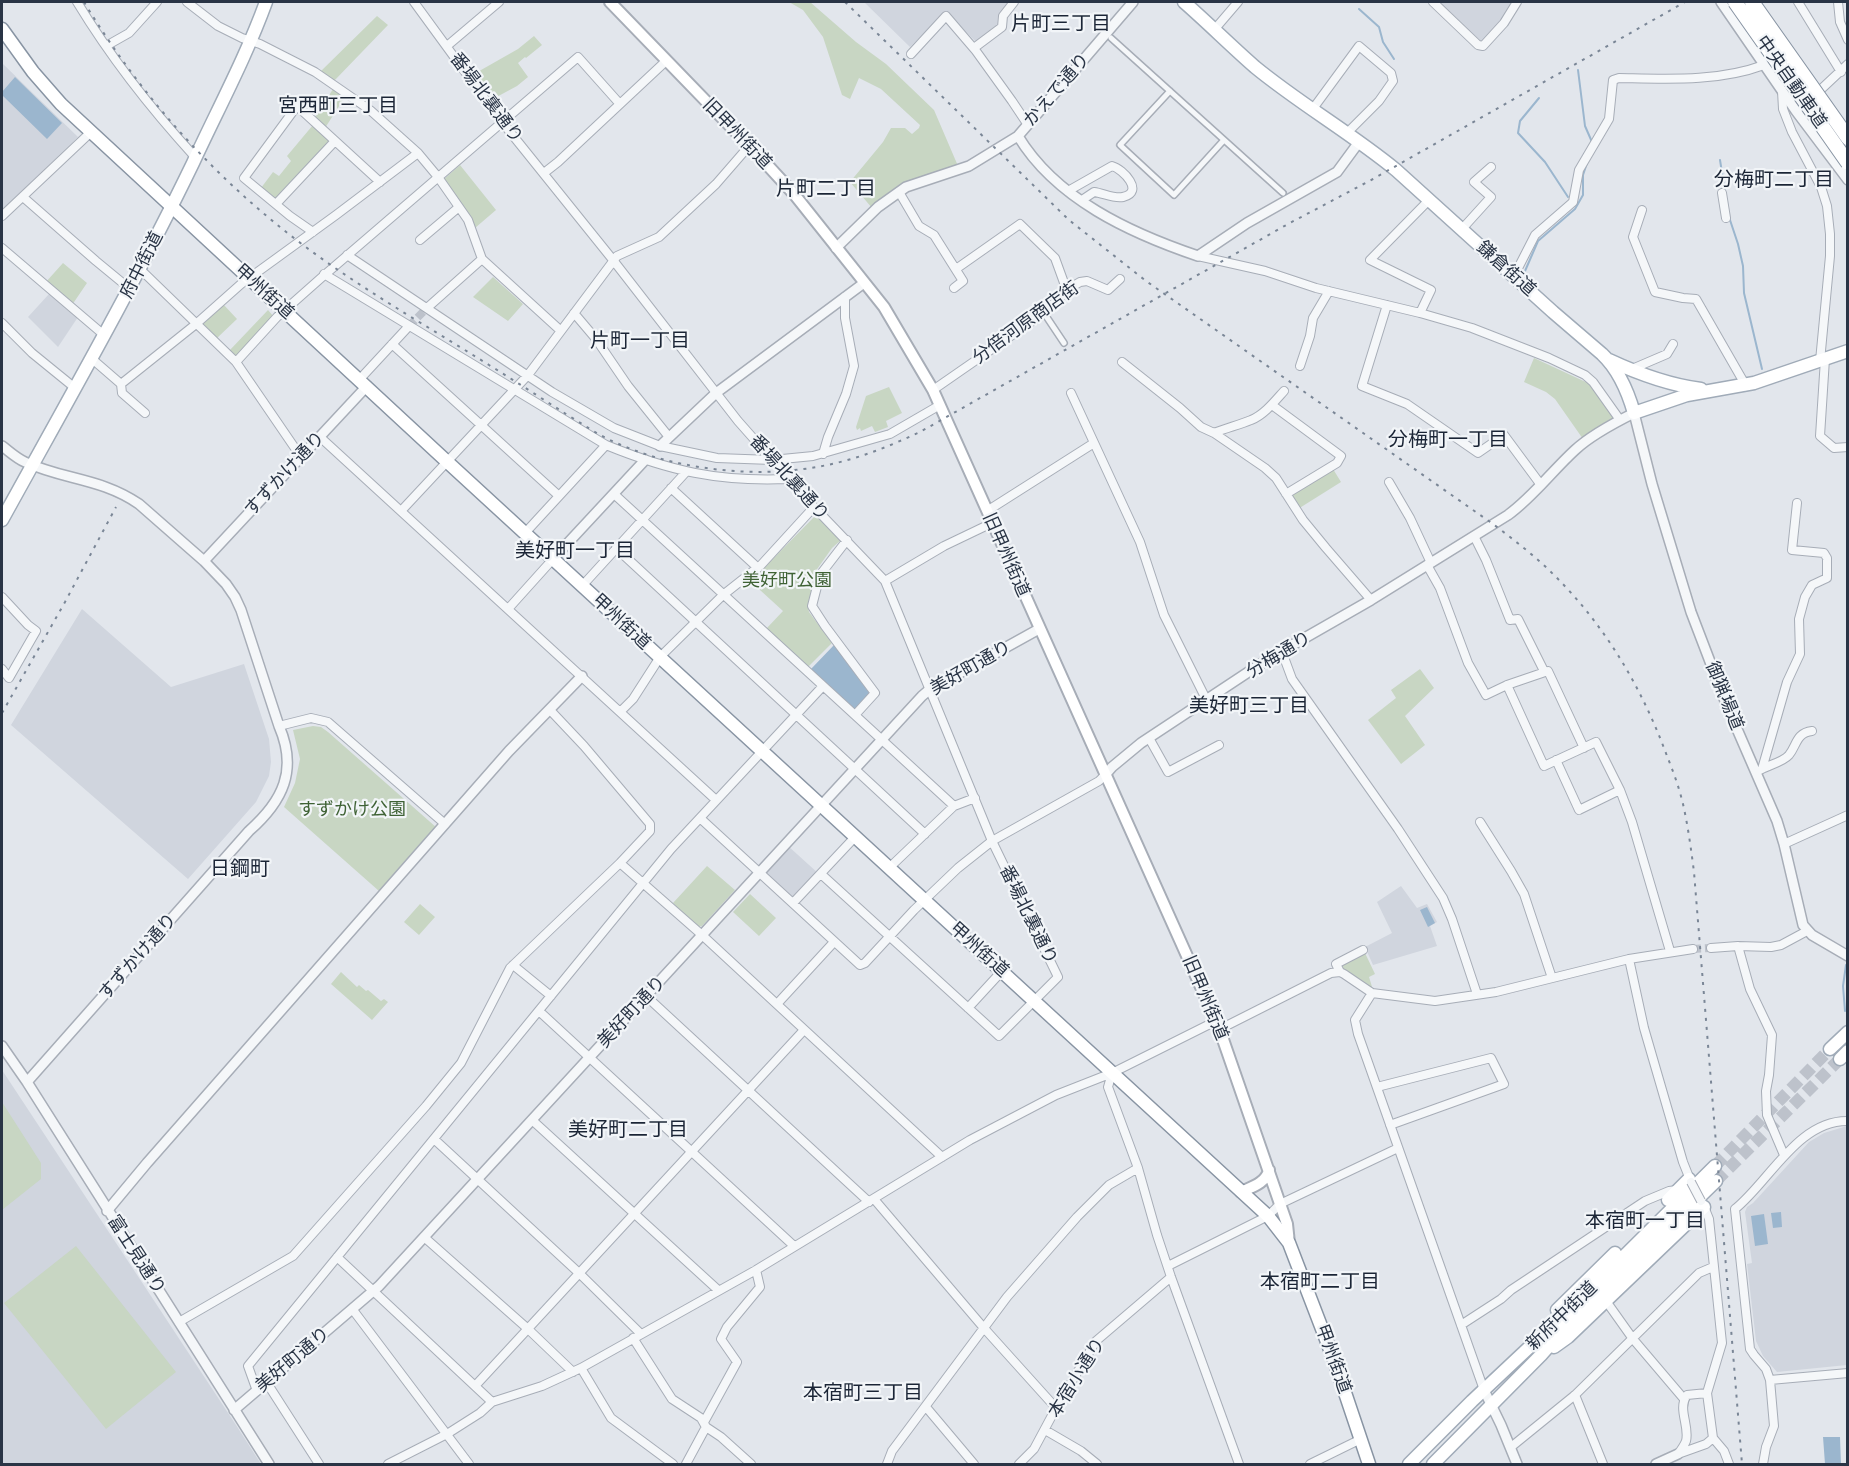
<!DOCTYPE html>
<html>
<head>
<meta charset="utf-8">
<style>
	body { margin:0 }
	#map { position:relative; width:1849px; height:1466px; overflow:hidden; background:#e2e6ec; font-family:"Noto Sans",sans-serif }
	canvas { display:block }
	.frame { position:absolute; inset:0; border:3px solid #293445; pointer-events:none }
</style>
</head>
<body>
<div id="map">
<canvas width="1849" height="1466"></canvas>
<div class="frame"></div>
</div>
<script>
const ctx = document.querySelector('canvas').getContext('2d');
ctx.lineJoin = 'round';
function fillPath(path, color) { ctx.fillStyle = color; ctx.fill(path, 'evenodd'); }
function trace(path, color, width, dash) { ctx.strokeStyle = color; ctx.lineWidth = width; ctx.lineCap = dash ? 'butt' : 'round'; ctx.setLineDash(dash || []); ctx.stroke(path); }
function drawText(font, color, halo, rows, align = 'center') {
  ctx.font = font + ' "Noto Sans","Noto Sans JP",sans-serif'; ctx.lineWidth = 4.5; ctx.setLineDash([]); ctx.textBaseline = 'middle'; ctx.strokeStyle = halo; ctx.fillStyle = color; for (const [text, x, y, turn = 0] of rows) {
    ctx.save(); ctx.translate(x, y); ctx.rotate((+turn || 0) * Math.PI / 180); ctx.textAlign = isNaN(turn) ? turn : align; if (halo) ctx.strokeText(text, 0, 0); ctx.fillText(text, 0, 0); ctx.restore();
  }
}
const built = new Path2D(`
	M 864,2 L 1010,2 L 998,16 L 997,27 L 977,42 L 975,41 L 946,11 L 910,47 Z
	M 1439,2 L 1513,2 L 1483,46 Z
	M 2,63 L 78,137 L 2,210 Z
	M 49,294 L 78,317 L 58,347 L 28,317 Z
	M 82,609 L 171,687 L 244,664 L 269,739 L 271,762 L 269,776 L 256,802 L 188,879 L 11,725 Z
	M 787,845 L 819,874 L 793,902 L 762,873 Z
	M 1401,886 L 1417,908 L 1427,904 L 1437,922 L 1430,926 L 1437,946 L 1373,965 L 1365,947 L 1392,933 L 1377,902 Z
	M 2,1070 L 236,1425 L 261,1464 L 2,1464 Z
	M 1847,1126 L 1847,1365 L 1777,1372 L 1763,1356 L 1756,1341 L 1747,1264 L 1752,1263 L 1745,1212 L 1747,1207 L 1753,1203 L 1809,1142 L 1824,1133 Z`);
const green = new Path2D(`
	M 789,2 L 810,2 L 856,42 L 886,64 L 934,110 L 958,166 L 872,208 L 850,182 L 883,142 L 891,128 L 905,128 L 912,134 L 919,128 L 920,125 L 881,89 L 859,78 L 850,99 L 842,95 L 823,37 L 803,10 Z
	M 377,16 L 388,25 L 334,81 L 320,72 Z
	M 534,36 L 542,45 L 526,58 L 525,57 L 518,63 L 528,77 L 517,86 L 491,100 L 474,74 L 518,49 Z
	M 333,89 L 345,97 L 325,128 L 314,119 Z
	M 313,125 L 330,140 L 276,200 L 261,188 L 273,172 L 279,176 L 291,161 L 287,156 Z
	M 460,165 L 496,210 L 475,228 L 472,218 L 444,179 Z
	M 63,263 L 87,283 L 72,305 L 45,283 Z
	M 493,277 L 523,304 L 508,321 L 473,297 Z
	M 223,304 L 237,319 L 216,339 L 202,325 L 202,322 Z
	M 268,310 L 274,317 L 236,358 L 229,351 Z
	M 1534,358 L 1590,384 L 1614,418 L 1609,423 L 1583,439 L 1555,399 L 1546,392 L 1524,382 Z
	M 889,387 L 902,413 L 886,421 L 888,427 L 875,432 L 872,426 L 861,431 L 860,428 L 857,430 L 856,427 L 866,396 Z
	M 1333,469 L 1341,482 L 1298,509 L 1289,496 Z
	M 816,515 L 841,540 L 832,548 L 815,572 L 808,607 L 809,612 L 832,643 L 808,667 L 766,629 L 783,611 L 749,580 L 757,575 Z
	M 1420,669 L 1434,688 L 1405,716 L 1425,745 L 1401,764 L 1368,720 L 1396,698 L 1391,690 Z
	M 313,726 L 321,727 L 328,732 L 437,828 L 379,891 L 284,807 L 295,783 L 300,759 L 293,730 Z
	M 707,866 L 735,890 L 702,926 L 698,927 L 673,903 Z
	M 750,894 L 776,918 L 759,936 L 733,912 Z
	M 420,904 L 435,917 L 419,935 L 404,922 Z
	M 1365,953 L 1375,974 L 1369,977 L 1373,990 L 1342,972 L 1339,965 Z
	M 341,972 L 357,987 L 359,985 L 366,991 L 368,990 L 381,1001 L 384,999 L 388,1002 L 372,1020 L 331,984 Z
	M 2,1102 L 41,1163 L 41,1179 L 2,1210 Z
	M 76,1246 L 176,1372 L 106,1429 L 4,1303 Z`);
const water = new Path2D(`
	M 15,77 L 62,123 L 47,139 L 2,95 L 2,92 Z
	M 834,645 L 870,694 L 855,710 L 811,669 Z
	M 1427,907 L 1435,923 L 1428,927 L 1420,910 Z
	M 1781,1212 L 1782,1227 L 1773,1228 L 1771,1213 Z
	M 1764,1214 L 1768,1244 L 1755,1246 L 1751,1216 Z
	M 1823,1437 L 1840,1437 L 1841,1464 L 1825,1464 Z`);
const stream = new Path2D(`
	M 1359,9 L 1379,27 L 1383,42 L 1394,59
	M 1578,70 L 1585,126 L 1592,142
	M 1539,98 L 1520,121 L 1518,133 L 1545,162 L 1568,197
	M 1720,160 L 1725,191
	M 1729,217 L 1738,244 L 1743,266 L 1744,293 L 1762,369
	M 1522,278 L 1538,241 L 1575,209 L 1583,195 L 1583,175 L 1587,163
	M 1845,1011 L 1843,986 L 1846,965`);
const minorTunnel = new Path2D(`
	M 409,326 L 427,308
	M 1693,949 L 1711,948`);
const primaryTunnel = new Path2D(`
	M 1715,1166 L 1830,1049
	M 1716,1181 L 1840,1059`);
const pedestrian = new Path2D(`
	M 1111,38 L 1283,193
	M 1170,91 L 1120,145 L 1174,195 L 1224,140
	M 1044,313 L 1064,343`);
const minor = new Path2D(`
	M 77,2 C 111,58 151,109 195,157
	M 187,2 L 218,26 L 242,38 L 260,44 L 315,72 L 370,110 L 418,153 L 438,177 L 468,220 L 482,259 L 561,331
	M 414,2 L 498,117 L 613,260 L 738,421 L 814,507 L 885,581 L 992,841 L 1058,977 L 999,1036 L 821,874
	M 1433,2 L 1478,45 L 1483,46 L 1504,23 L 1517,2
	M 1798,2 L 1841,72
	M 1838,2 L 1840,22 L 1848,40
	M 1214,30 L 1238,2
	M 106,46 L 129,33 L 157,2
	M 447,46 L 499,2
	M 974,48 L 1002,27 L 1003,16 L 1014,2
	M 911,54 L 946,16 L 976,51 L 1012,101 L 1028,125
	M 1782,91 L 1783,109 L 1792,132 L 1821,187 L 1827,206 L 1830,234 L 1830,256 L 1820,361
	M 1816,94 L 1848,64
	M 1312,110 L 1359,46 L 1391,73 L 1393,81 L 1379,101 L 1346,134
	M 544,173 L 558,162 L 666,61
	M 1068,191 L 1112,166 C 1123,169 1145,192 1123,197 C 1114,199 1103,193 1094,192 L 1082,200
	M 899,192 L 919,226 L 934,235 L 963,281 L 954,288
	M 1722,193 L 1726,218
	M 23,197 L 96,261 L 130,289
	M 276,204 L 335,141
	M 1642,210 L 1633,237 L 1655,292 L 1683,298 L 1696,299 L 1746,386
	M 2,216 L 91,132
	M 1462,229 L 1491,197 L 1474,182 L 1491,167
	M 313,232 L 290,216 L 244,178 L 297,106 L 380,182
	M 420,240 L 459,207
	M 2,248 L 104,335
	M 347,255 L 552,392 L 614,428 L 660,446 L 717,458 L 772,460 L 813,456 L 890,434 L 940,405
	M 1198,256 L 1265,271 L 1316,288 L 1420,313 L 1472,328 L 1549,358 L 1585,375 L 1593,382 L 1620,420
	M 140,269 L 236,362 L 301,457
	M 956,269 L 1020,224 L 1055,258 L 1067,291
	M 324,274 L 606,445 C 670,471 718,482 788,479
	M 1514,276 L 1535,235 L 1573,202 L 1579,170 L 1609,119 L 1613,80 L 1619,78 C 1668,79 1718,82 1764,65
	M 1387,305 L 1362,386 L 1407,404 L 1478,453 L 1504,435 L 1541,485
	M 427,308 L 482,259
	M 574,313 L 596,339 L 628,386 L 669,437
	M 1420,313 L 1431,290 L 1370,260 L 1430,199
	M 2,323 L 32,353 L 75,388
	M 392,344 L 559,496
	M 91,358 L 121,384 L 196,324 L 241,284 L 336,215 L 418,153
	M 1825,359 L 1820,436 L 1834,448 L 1848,447
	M 236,362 L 277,317 L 321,278 L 578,57 L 619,103
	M 1122,362 L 1180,408 L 1201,427 L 1214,433 L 1265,468 L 1276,478 L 1303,520 L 1326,548 L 1371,600
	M 1300,366 L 1310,336 L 1313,318 L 1329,291
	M 1632,369 L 1667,354 L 1673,344
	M 359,380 L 409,326
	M 121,384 L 122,393 L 145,413
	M 933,390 L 1044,313 L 1070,288 L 1080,282 L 1087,281 L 1108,290 L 1120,279
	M 1071,393 L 1140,542 L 1164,615 L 1206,699
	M 1272,405 L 1341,456 L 1337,463 L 1286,494
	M 1214,433 C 1226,428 1239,425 1251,420 C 1264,415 1275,401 1284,391
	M 320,437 L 716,800
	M 823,454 L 828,437 L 846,394 L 854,366 L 845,318 L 845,297
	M 1389,482 L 1410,518 L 1431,563
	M 671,488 L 758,568
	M 614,494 L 954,806
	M 401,511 L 528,375 L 617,256 L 659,237 L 716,184 L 749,146
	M 987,511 L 1094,443
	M 525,533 L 606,445
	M 1474,536 L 1486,560 L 1510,620 L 1518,619 L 1544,671
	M 847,540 L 820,575 L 812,606 L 825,626 L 875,693 L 855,715
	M 616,548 L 925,834
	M 1427,565 L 1440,588 L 1468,663 L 1486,695 L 1507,685 L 1548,671 L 1584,748
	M 885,581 L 944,546 L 992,523
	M 582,586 L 686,472
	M 2,597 L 28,625 L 36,631 L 9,678 L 2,669
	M 508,609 L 553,559
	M 1282,652 L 1292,679 L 1398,829 L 1443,898 L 1452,919 L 1477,994
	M 1507,685 L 1544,766 L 1596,742 L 1620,790 L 1632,822 L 1670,951
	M 620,712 L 633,699 L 660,657 L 723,595 L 761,565 L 814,507
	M 279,726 L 311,718 L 328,722 L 445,824
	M 1149,738 L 1168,772 L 1219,745
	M 1556,760 L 1579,810 L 1620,790
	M 1762,769 C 1769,765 1783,762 1789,755 C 1797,745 1796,733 1812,731
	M 1756,772 L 1762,769 L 1787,682 L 1800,654 L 1799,619 L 1805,597 L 1812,585 L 1827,578 L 1827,558 L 1824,553 L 1792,550 L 1797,503
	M 700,818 L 860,965 L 865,963 L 914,910 L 958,868 L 992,841 L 1099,781 L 1105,775
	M 1480,822 L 1511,871 L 1524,894 L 1552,978
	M 1784,844 L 1848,815
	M 620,863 L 702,935 L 942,1157
	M 889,868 L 954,806 L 975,798
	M 793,903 L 855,837
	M 1711,948 L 1738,946
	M 1629,959 L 1644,1028 L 1683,1162 L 1691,1182
	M 513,965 L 551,996
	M 1340,972 L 1336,964 L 1363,950
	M 1372,993 L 1355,1020 L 1358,1034 L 1484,1390
	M 646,996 L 869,1202
	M 777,1004 L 834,942
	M 968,1008 L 1002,971
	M 539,1011 L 794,1246
	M 1112,1073 L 1108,1087 L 1138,1168 L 1157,1235 L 1171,1277 L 1239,1464
	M 1377,1087 L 1491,1058 L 1504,1084 L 1390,1125
	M 532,1120 L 718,1290
	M 434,1139 L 579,1273 L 641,1334
	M 1784,1155 L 1767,1115 L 1766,1091 L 1769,1075 L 1772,1035 L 1750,989 L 1738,946 L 1771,947 L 1781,945 L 1807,931
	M 874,1199 L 983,1327 L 1056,1408
	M 1703,1204 L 1709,1219 L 1722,1343 L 1707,1393
	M 424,1237 L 528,1329 L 573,1372
	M 337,1257 L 492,1402
	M 1168,1266 L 1268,1216 L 1280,1204 L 1398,1148
	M 1606,1301 L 1633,1339 L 1684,1399
	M 353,1310 L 469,1464
	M 179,1322 L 293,1256 L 426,1106 L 461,1063 L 510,968 L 620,863 L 650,831 L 650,824 L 584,746 L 550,710
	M 1461,1325 L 1501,1299 L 1511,1290 L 1645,1201 L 1669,1191 L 1677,1190
	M 633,1338 L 672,1399 L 701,1418 L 706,1427 L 721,1437 L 751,1464
	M 581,1368 L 611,1418 L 673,1464
	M 1770,1380 L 1848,1373
	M 267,1383 L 319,1464
	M 475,1386 L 804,1030
	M 257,1391 L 248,1366 L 671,849 L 823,686
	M 1707,1393 L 1713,1438 L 1706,1444 L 1678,1454 C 1681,1450 1684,1446 1686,1441 C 1690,1426 1677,1409 1687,1395 Z
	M 1575,1395 L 1603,1464
	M 926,1407 L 974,1464
	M 704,1422 L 737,1362 L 721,1339 L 727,1327 L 760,1287 L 756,1270
	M 1045,1430 L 1081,1451 L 1097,1464
	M 1713,1438 L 1724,1451 L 1729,1464
	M 1511,1447 L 1575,1395 L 1699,1273 L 1713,1267
	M 388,1464 L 447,1434 L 480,1413 L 492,1402 L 542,1386 L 581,1368 L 756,1270 L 970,1140 L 1056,1095 L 1112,1073 L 1210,1024 L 1226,1026 L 1331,973 L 1340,972 L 1344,974 L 1372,993 L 1435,1001 L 1496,992 L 1629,959 L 1693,949
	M 686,1464 L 706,1427
	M 887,1464 L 892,1451 L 1007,1297 L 1077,1217 L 1109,1185 L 1138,1168
	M 1019,1464 L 1034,1449 L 1056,1408 L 1096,1341 L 1171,1277
	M 1310,1464 L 1361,1439
	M 1763,1464 L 1766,1447 L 1774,1426 L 1770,1380 L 1766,1369 L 1754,1355 L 1750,1349 L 1735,1209 C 1769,1182 1798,1120 1848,1121`);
const tertiary = new Path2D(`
	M 1721,2 L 1796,111 L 1848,180
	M 1018,136 C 1056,199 1130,233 1198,256 L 1247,223 L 1337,172 L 1359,142
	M 836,248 L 878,207 L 906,187 L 969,166 L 1018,136 L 1133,2
	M 2,446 C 9,451 16,458 25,462 C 64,480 101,478 139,504 L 204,561 L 226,584 L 235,597 L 241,610 L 279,726 C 298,770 283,801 249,831 L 27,1082
	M 660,446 L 716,393 L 864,283
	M 553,559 L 645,460
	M 204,561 L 367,386
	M 1105,775 L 1112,767 L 1141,743 L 1268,659 L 1371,600 L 1508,515 C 1533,497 1552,471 1575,450 C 1591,435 1614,423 1634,413 L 1652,484 L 1691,612 L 1727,706 L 1777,821 L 1784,844 L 1803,925 L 1812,935 L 1848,956
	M 2,1046 L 27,1082 L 269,1464
	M 107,1211 L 147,1163 L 509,751 L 582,676
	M 1484,1390 L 1501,1425 L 1517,1464
	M 234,1410 L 379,1286 L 922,696 L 929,690 L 1039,629
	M 1656,1464 L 1678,1454`);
const secondary = new Path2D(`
	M 610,2 L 761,158 L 794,194 L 884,307 L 933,390 L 1218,1025 L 1287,1224 L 1289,1243
	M 1241,1192 C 1252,1187 1266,1183 1269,1170`);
const primary = new Path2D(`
	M 1184,2 C 1208,23 1231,46 1255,67 C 1300,104 1351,133 1396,170 L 1553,312 L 1602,354 C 1618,369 1628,392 1634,413 L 1687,395 L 1754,383 L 1848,351
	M 1609,360 C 1639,374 1669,385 1701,389
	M 2,520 C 67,402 134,285 193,163 C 218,109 246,57 266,2
	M 1830,1049 L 1848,1032
	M 1840,1059 L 1848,1051
	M 1668,1200 L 1689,1179
	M 1557,1310 L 1615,1253
	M 1554,1347 L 1568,1337 L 1704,1207
	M 1409,1464 L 1472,1401 L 1586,1294 L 1715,1166
	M 1433,1464 L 1541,1355 L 1563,1330 L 1716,1181`);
const trunk = new Path2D(`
	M 2,29 L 33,72 L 61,104 L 442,457 L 1268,1216 L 1289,1243 L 1334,1360 L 1369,1464`);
const rail = new Path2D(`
	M 84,2 C 136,88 202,164 280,227 C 344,279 419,321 489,365 C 515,381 541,398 566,414 C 581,423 595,433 610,440 C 633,451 658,459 683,464 C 736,475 792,475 844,461 C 871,454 896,443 920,432 L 1288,224 L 1373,179 L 1685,2
	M 845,2 L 1069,220 L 1146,281 L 1493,524 C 1514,540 1535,556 1553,574 C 1605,625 1642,688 1667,756 C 1673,771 1679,787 1683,804 C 1688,826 1691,849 1694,872 L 1742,1464
	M 2,713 L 65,602 L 116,507`);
const minorBridge = new Path2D(`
	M 1691,1182 L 1701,1201`);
const motorwayBridge = new Path2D(`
	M 1735,2 L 1848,163
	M 1752,2 L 1848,138`);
const streetNames = [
	["中央自動車道",1791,82,55],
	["かえで通り",1057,90,-49],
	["番場北裏通り",486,98,53],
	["旧甲州街道",737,134,46],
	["府中街道",142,265,-63],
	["鎌倉街道",1506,269,42],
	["甲州街道",264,292,42],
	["分倍河原商店街",1026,323,-36],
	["すずかけ通り",285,474,-47],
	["番場北裏通り",789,478,48],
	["旧甲州街道",1006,555,66],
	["甲州街道",621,622,43],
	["分梅通り",1279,655,-31],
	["美好町通り",971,668,-30],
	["御猟場道",1724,696,68],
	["番場北裏通り",1028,915,64],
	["甲州街道",979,950,42],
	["すずかけ通り",138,957,-49],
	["旧甲州街道",1205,998,67],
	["美好町通り",632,1012,-47],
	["富士見通り",136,1255,57],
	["新府中街道",1562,1316,-44],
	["甲州街道",1333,1359,70],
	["美好町通り",293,1360,-40],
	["本宿小通り",1077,1378,-58]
];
const parkNames = [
	["美好町公園",787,581],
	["すずかけ公園",352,810]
];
const neighbourhoodNames = [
	["片町三丁目",1061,24],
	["宮西町三丁目",338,106],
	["分梅町二丁目",1774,180],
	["片町二丁目",826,189],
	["片町一丁目",640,341],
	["分梅町一丁目",1448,440],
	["美好町一丁目",575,551],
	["美好町三丁目",1249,706],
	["日鋼町",240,869],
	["美好町二丁目",628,1130],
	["本宿町一丁目",1645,1221],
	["本宿町二丁目",1320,1282],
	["本宿町三丁目",863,1393]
];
fillPath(built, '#d0d5de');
fillPath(green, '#c8d6c3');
fillPath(water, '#9bb6ce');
trace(stream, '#9bb6ce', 2);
trace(minorTunnel, '#bdc2cb', 8, [8, 4]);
trace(primaryTunnel, '#bdc2cb', 12, [12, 6]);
trace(pedestrian, '#a7adb7', 8);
trace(minor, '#a7adb7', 10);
trace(tertiary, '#a7adb7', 12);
trace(secondary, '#a7adb7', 14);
trace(primary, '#a0abb8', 15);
trace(trunk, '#8894a3', 15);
trace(pedestrian, '#f5f7f9', 5);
trace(minor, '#f5f7f9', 8);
trace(tertiary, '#f5f7f9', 9);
trace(secondary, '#fff', 10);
trace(primary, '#fff', 12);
trace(trunk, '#fff', 12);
trace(rail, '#7a8696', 2, [3, 6]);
trace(minorBridge, '#a7adb7', 10, []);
trace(motorwayBridge, '#8894a3', 16, []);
trace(minorBridge, '#f5f7f9', 8);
trace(motorwayBridge, '#fff', 14);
drawText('18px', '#293445', '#f2f5f8', streetNames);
drawText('18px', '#3f6235', '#f2f5f8', parkNames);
drawText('20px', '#1b2536', '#f2f5f8', neighbourhoodNames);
</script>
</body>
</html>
